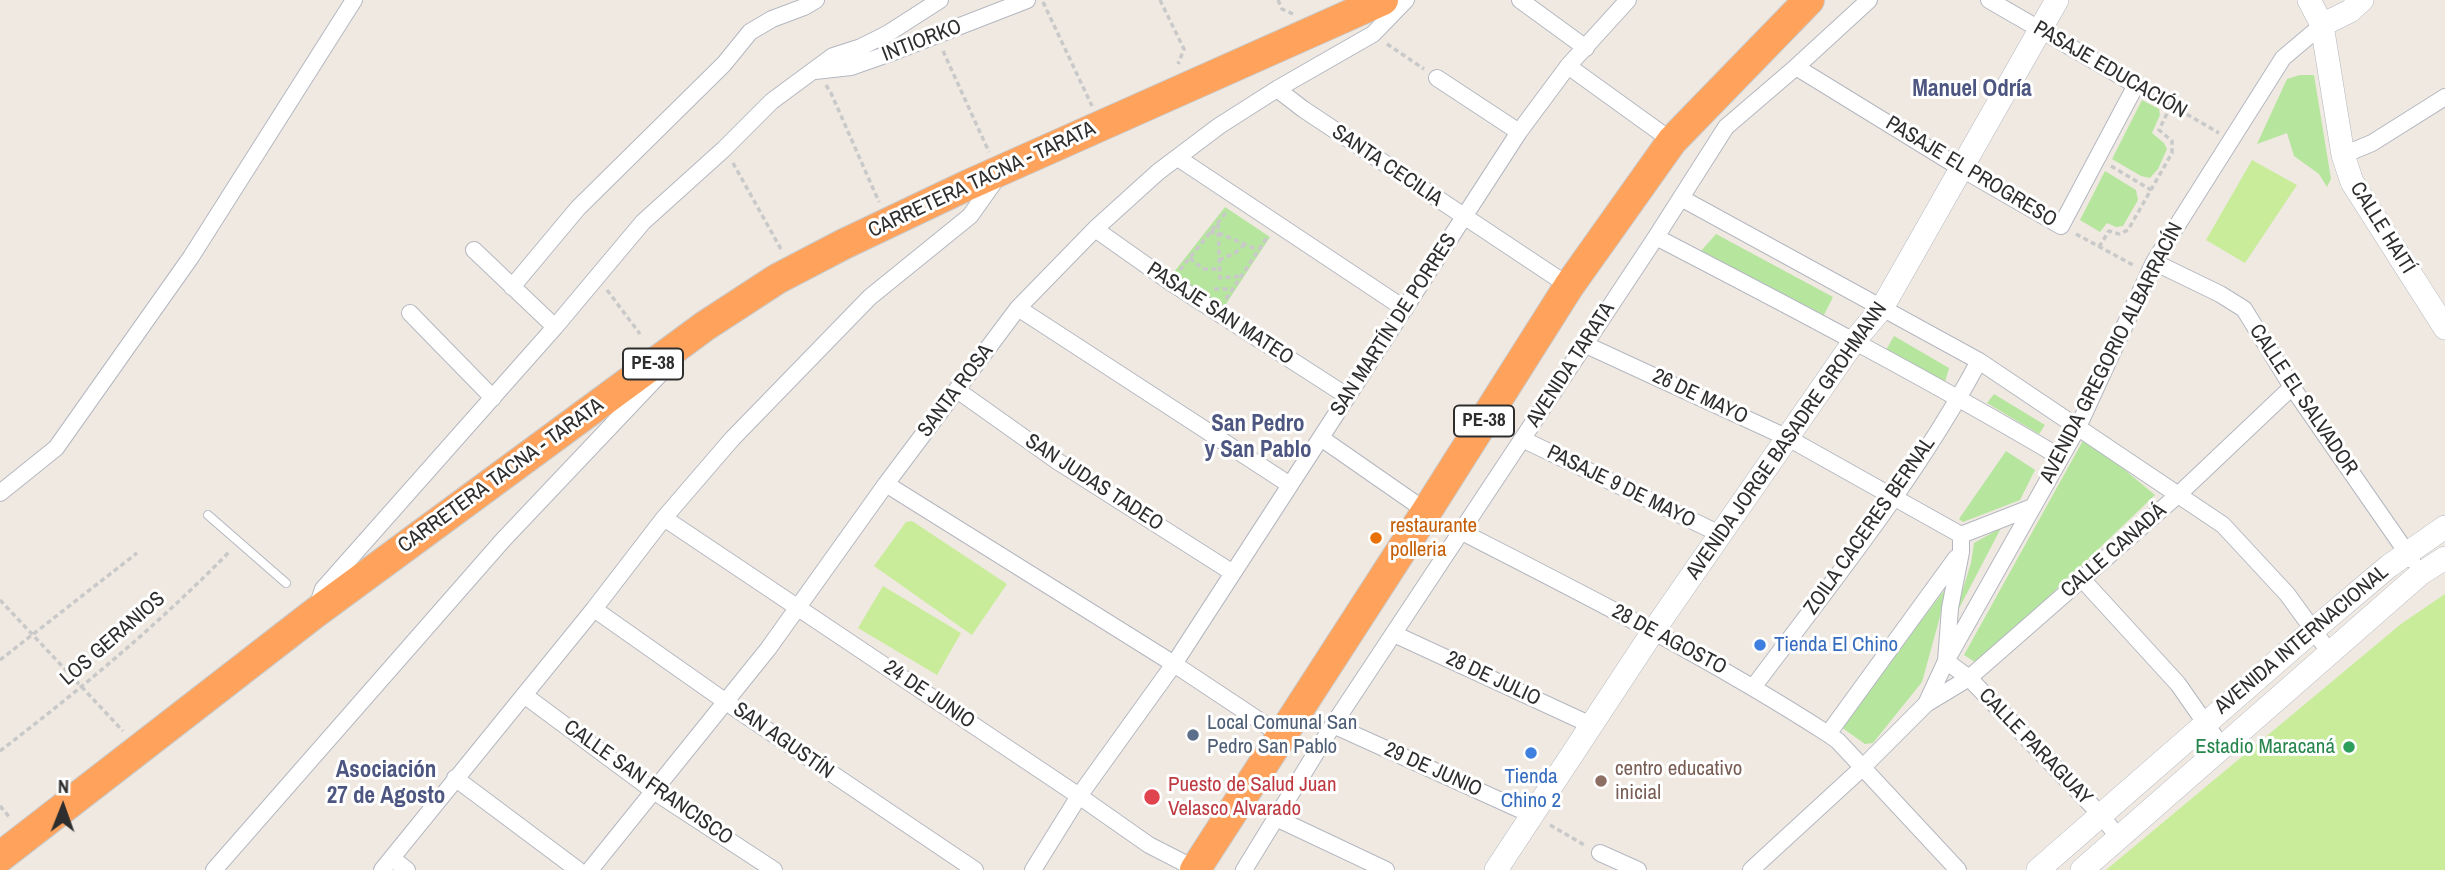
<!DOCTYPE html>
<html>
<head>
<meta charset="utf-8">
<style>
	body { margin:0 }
	#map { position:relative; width:2445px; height:870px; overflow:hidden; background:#efe9e1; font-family:"Archivo Narrow",sans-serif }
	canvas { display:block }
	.north { position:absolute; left:28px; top:772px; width:70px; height:70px; -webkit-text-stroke:5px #fff; paint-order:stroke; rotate:1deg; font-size:19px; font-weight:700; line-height:28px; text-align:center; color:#2e2e2e }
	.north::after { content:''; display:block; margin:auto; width:24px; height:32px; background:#2e2e2e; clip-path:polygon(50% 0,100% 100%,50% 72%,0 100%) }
</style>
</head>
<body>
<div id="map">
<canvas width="2445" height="870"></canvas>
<div class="north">N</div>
</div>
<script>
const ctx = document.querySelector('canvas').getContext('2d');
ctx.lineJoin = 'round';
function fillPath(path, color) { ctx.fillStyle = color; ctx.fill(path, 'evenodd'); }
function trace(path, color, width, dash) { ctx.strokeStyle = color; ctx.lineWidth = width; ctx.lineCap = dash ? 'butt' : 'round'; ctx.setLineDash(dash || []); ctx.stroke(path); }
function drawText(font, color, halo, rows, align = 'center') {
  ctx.font = font + ' "Archivo Narrow",sans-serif'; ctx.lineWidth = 6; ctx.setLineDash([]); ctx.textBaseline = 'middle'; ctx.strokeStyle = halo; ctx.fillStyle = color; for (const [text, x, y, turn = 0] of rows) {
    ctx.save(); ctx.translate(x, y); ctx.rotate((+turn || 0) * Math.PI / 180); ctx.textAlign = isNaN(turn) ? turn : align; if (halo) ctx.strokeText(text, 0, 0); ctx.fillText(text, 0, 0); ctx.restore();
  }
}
const green = new Path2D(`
	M 2300,75 L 2314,75 L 2331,179 L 2327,187 L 2319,174 L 2294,156 L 2287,133 L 2257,144 L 2287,79 Z
	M 2142,100 L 2159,109 L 2160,115 L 2152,133 L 2164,143 L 2167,149 L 2158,169 L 2150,178 L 2141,176 L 2112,159 Z
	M 2105,171 L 2136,190 L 2138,200 L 2123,226 L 2116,227 L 2107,223 L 2100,232 L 2080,220 Z
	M 1225,207 L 1270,237 L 1222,310 L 1170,277 Z
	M 1716,234 L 1833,297 L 1824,315 L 1701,251 Z
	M 1894,336 L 1949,368 L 1945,382 L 1886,350 Z
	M 1994,394 L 2045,425 L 2039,434 L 1987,403 Z
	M 2085,437 L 2155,495 L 1978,664 L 1964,655 Z
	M 2006,451 L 2035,470 L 2020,500 L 1963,522 L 1959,519 Z
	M 2001,528 L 1954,618 L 1971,563 L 1974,543 Z
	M 1949,584 L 1922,682 L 1873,743 L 1865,744 L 1841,727 Z`);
const pitch = new Path2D(`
	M 2252,160 L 2297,185 L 2245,263 L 2206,240 Z
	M 912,521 L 1007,584 L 972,635 L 874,566 L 906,522 Z
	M 883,586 L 961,633 L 937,675 L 858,628 Z
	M 2445,594 L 2445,870 L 2106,870 L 2401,624 Z`);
const path = new Path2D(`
	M 1160,0 L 1184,49 L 1178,64
	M 1278,0 L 1282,9 L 1293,14
	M 1043,2 L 1092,106
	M 1387,44 L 1424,69
	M 943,51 L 989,152
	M 826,85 L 831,93 L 879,202
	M 2150,93 L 2219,133
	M 733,163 L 782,251
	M 2111,166 L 2151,190
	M 1218,224 L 1220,278 L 1241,276
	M 1210,232 L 1219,233 L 1258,250
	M 2076,234 L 2133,265
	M 2099,247 L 2109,231 L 2119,234 L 2128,230 L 2172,153 L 2172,141 L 2159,130 L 2171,105
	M 1190,258 L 1203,269 L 1219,269
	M 1219,260 L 1235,253 L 1245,244
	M 1180,270 L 1228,210
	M 1214,289 L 1233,289
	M 607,290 L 640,334
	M 1226,299 L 1268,236
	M 0,600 L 123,731
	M 0,660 L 137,553
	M 0,751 C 81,689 159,624 230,551
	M 0,806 L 11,819
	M 1550,825 L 1586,846`);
const lane = new Path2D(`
	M 208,515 L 286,583`);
const street = new Path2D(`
	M 1520,0 L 1586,48
	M 1568,66 L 1672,141
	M 1796,67 L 1962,169 L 2061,226 L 2136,85 L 1989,0
	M 815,71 L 851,67 L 888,54 L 1027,0
	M 1437,78 L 1519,132
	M 1277,89 L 1303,109 L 1569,286
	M 2343,155 L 2372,143 L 2445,97
	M 1178,158 L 1405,309
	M 1681,198 L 1979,361 L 2223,525 L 2287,594 L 2330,653
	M 1095,229 L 1170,282 L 1347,396
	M 1656,237 C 1793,308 1928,379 2060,457
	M 474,250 L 555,327
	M 2154,262 L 2220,294 L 2244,309 L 2292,387 L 2412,560
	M 512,287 L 578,208 L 724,64 L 750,32 L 772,19 L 804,7 L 816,0
	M 1018,308 L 1290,485
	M 410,313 L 493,398
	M 1584,344 L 1788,438 L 1961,535
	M 957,390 L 1057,461 L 1233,573
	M 1321,438 L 1426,511
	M 1522,439 L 1720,534
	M 886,484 L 1174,664 L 1281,735
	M 0,493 L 56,448 L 191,257 L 354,0
	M 664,518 L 1079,796 L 1149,845 L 1196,869
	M 1462,532 C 1587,596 1710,658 1828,734 L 1838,741 L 1958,870
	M 1961,535 L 1961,552 L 1950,608 L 1946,661 L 1969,678 L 2100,814 L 2119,838
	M 1961,535 L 2030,508
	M 2082,579 L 2178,684 L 2222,747
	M 317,607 L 323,589 L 555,327 L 643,222 L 724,149 L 772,101 L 833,56 L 861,47 L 887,34 L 940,0
	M 594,609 L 739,711 L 975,870
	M 1394,634 L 1591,725
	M 1754,686 C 1833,581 1917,477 1979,361
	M 524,695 L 655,792 L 774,870
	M 1926,704 L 1946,661 L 2078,427 L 2154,262 L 2283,58 L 2322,25
	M 1333,725 L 1532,815
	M 1828,734 L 1956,558
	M 455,778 L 578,870
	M 1276,818 L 1386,870
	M 1600,853 L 1638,870
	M 392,858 L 407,870
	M 214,870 L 503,540 L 664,370
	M 382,870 L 594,609 L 664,518 L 732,439 L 870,297 L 970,216 L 997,178
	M 590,870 L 768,649 L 886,484 L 1018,308 L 1095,229 L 1158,172 L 1219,126 L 1277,89 L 1373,34 L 1406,0
	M 1033,870 L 1079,796 L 1174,664 L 1519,132 L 1568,66 L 1628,0
	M 1244,870 L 1333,725 L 1656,237 L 1726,127 L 1796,67 L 1869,0
	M 1751,870 L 1862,768 L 1926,704 L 1969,678 L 2179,494 L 2292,387`);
const secondary = new Path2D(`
	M 2309,0 L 2322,25 L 2343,155 L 2352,182 L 2445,328
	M 2322,25 L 2350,11 L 2362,0
	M 1496,870 L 1654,630 L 1855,340 L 1882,308 L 2057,0
	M 2038,870 L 2312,631 L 2389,566 L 2445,527
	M 2082,870 L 2420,574 L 2445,558`);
const highway = new Path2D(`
	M 0,857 L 315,613 L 705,326 L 777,279 L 844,244 L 968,185 L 1383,0
	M 1195,870 L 1430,506 L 1569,286 L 1672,141 L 1809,0`);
const markers = [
	[1376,538,7,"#e8710a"],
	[1760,645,7,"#3f7fe0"],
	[1193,735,7,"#5c6f8a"],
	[2349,747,7,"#2e9e5b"],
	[1531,753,7,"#3f7fe0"],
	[1601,781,7,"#8d6e63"],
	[1152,797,9,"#e0444e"]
];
const shields = [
	[653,364,60],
	[1484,421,60]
];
const shieldNames = [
	["PE-38",653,364],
	["PE-38",1484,421]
];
const streetNames = [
	["INTIORKO",922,41,-21],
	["PASAJE EDUCACIÓN",2110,70,30],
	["SANTA CECILIA",1387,166,34],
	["PASAJE EL PROGRESO",1971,172,31],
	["CARRETERA TACNA - TARATA",982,180,-25],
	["CALLE HAITÍ",2382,228,58],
	["PASAJE SAN MATEO",1220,314,33],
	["SAN MARTÍN DE PORRES",1394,325,-57],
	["AVENIDA GREGORIO ALBARRACÍN",2112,353,-63],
	["AVENIDA TARATA",1571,365,-57],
	["SANTA ROSA",956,391,-53],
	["26 DE MAYO",1700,397,25],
	["CALLE EL SALVADOR",2303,400,56],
	["AVENIDA JORGE BASADRE GROHMANN",1787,441,-55],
	["CARRETERA TACNA - TARATA",501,476,-36],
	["SAN JUDAS TADEO",1094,483,33],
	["PASAJE 9 DE MAYO",1621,487,26],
	["ZOILA CACERES BERNAL",1870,526,-55],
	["CALLE CANADÁ",2114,551,-41],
	["LOS GERANIOS",113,639,-41],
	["28 DE AGOSTO",1669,640,28],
	["AVENIDA INTERNACIONAL",2302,640,-40],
	["28 DE JULIO",1493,679,25],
	["24 DE JUNIO",929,695,34],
	["SAN AGUSTÍN",783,741,35],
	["CALLE PARAGUAY",2035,747,46],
	["29 DE JUNIO",1433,770,24],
	["CALLE SAN FRANCISCO",648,783,35]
];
const foodNames = [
	["restaurante",1390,526],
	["polleria",1390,550]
];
const shopNames = [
	["Tienda El Chino",1774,645],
	["Tienda",1531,777,"center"],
	["Chino 2",1531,801,"center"]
];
const serviceNames = [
	["Local Comunal San",1207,723],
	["Pedro San Pablo",1207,747]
];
const leisureNames = [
	["Estadio Maracaná",2335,747]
];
const educationNames = [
	["centro educativo",1615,769],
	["inicial",1615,793]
];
const healthNames = [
	["Puesto de Salud Juan",1168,785],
	["Velasco Alvarado",1168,809]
];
const neighbourhoodNames = [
	["Manuel Odría",1972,90],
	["San Pedro",1258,425],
	["y San Pablo",1258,451],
	["Asociación",386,771],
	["27 de Agosto",386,797]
];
fillPath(green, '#b6e59e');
fillPath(pitch, '#c9ec9a');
trace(lane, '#b4b7c1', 10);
trace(street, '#b4b7c1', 18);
trace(secondary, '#b4b7c1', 24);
trace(highway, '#c9c9c9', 32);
trace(path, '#c9c9c9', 3.5, [5, 3.5]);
trace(lane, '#fff', 8);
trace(street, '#fff', 16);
trace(secondary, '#fff', 23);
trace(highway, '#ffa35c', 30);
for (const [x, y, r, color] of markers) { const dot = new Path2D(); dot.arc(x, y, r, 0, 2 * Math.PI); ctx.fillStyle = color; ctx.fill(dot); trace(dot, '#fff', 2.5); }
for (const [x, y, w] of shields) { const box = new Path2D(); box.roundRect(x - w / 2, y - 15.5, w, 31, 5); ctx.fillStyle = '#fff'; ctx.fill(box); trace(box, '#2e2e2e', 2); }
drawText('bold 19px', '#2e2e2e', null, shieldNames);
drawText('21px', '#2e2e2e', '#fff', streetNames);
drawText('21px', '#c56008', '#fff', foodNames, 'left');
drawText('21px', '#366cbe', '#fff', shopNames, 'left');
drawText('21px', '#4e5e75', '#fff', serviceNames, 'left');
drawText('21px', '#27864d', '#fff', leisureNames, 'right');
drawText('21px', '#785e54', '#fff', educationNames, 'left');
drawText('21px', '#be3a42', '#fff', healthNames, 'left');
drawText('bold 23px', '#4d5680', '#fff', neighbourhoodNames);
</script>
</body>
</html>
